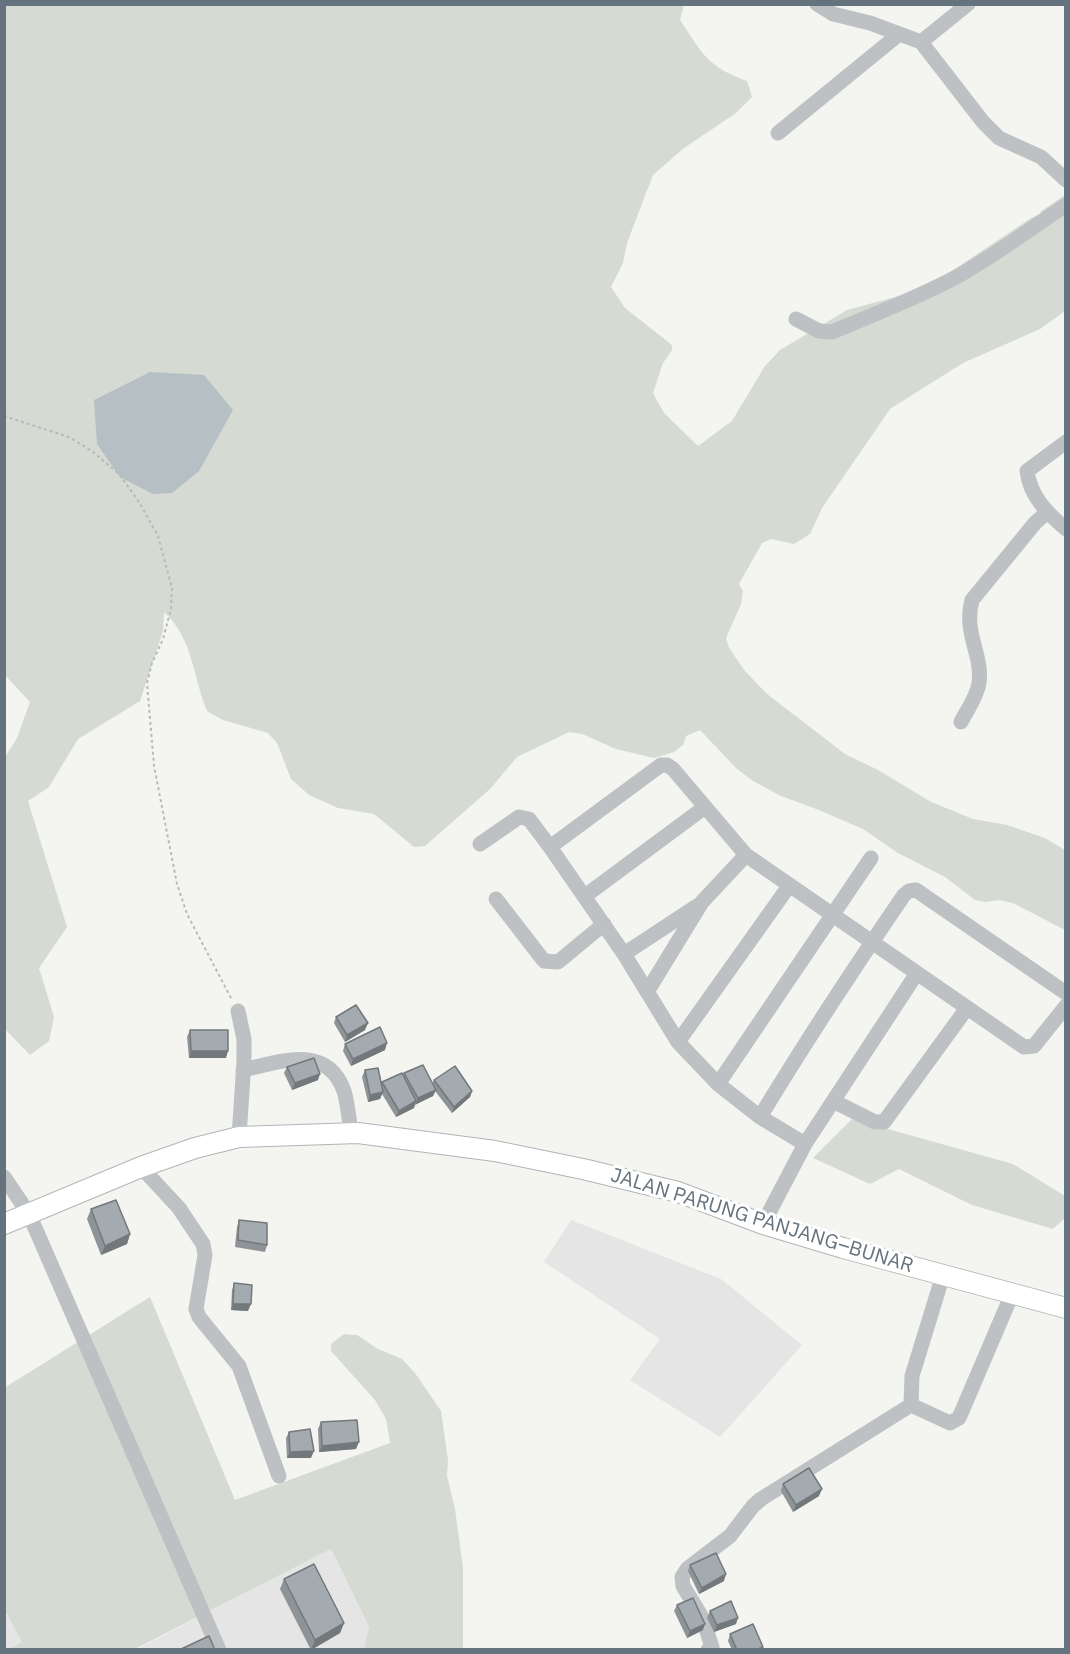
<!DOCTYPE html>
<html>
<head>
<meta charset="utf-8">
<style>
	body { margin:0 }
	#map { position:relative; width:1070px; height:1654px; overflow:hidden; background:#f4f4f0; font-family:"IBM Plex Sans",sans-serif }
	canvas { display:block }
	.frame { position:absolute; inset:0; border:6px solid #65737e; pointer-events:none }
</style>
</head>
<body>
<div id="map">
<canvas width="1070" height="1654"></canvas>
<div class="frame"></div>
</div>
<script>
const ctx = document.querySelector('canvas').getContext('2d');
ctx.lineJoin = 'round';
function fillPath(path, color) { ctx.fillStyle = color; ctx.fill(path, 'evenodd'); }
function trace(path, color, width, dash) { ctx.strokeStyle = color; ctx.lineWidth = width; ctx.lineCap = dash ? 'butt' : 'round'; ctx.setLineDash(dash || []); ctx.stroke(path); }
function drawText(font, color, halo, rows, align = 'center') {
  ctx.font = font + ' "IBM Plex Sans",sans-serif'; ctx.lineWidth = 6; ctx.setLineDash([]); ctx.textBaseline = 'middle'; ctx.strokeStyle = halo; ctx.fillStyle = color; for (const [text, x, y, turn = 0] of rows) {
    ctx.save(); ctx.translate(x, y); ctx.rotate((+turn || 0) * Math.PI / 180); ctx.textAlign = isNaN(turn) ? turn : align; if (halo) ctx.strokeText(text, 0, 0); ctx.fillText(text, 0, 0); ctx.restore();
  }
}
const built = new Path2D(`
	M 571,1220 L 721,1279 L 802,1345 L 720,1437 L 630,1380 L 660,1339 L 544,1262 Z
	M 331,1549 L 369,1628 L 364,1649 L 135,1650 Z
	M 4,1611 L 23,1642 L 9,1649 L 5,1649 Z`);
const green = new Path2D(`
	M 4,5 L 684,5 L 680,20 C 703,54 706,66 747,81 L 752,97 L 736,113 L 684,148 L 653,175 L 627,243 L 623,263 L 611,287 L 625,308 L 672,345 L 672,350 L 663,363 L 653,393 L 664,413 L 698,446 L 732,421 L 765,366 L 780,350 L 847,310 L 910,293 L 949,273 L 1031,218 L 1043,213 L 1040,212 L 1065,195 L 1065,311 L 1040,329 L 963,363 L 890,409 L 822,508 L 810,534 L 794,544 L 771,539 L 762,543 L 739,584 L 743,591 L 741,604 L 726,638 L 729,648 L 745,671 L 767,694 L 845,754 L 878,770 L 931,802 L 973,819 L 1007,825 L 1045,838 L 1065,850 L 1065,930 L 1013,903 L 999,900 L 985,902 L 975,900 L 945,877 L 898,853 L 863,829 L 819,810 L 781,796 L 753,781 L 736,768 L 700,730 L 686,736 L 683,745 L 674,752 L 654,758 L 616,749 L 582,734 L 569,732 L 517,757 L 490,789 L 425,846 L 414,847 L 374,814 L 338,808 L 309,795 L 291,779 L 277,743 L 268,733 L 223,720 L 207,711 C 193,677 193,638 164,612 L 163,631 L 140,701 L 78,739 L 49,787 L 28,801 L 67,927 L 39,968 L 54,1017 L 49,1041 L 30,1055 L 4,1028 L 5,757 L 17,738 L 30,702 L 4,674 Z
	M 852,1119 L 1013,1164 L 1065,1196 L 1065,1218 L 1053,1229 L 972,1205 L 899,1169 L 870,1184 L 813,1158 Z
	M 150,1297 L 235,1500 L 390,1443 L 386,1419 L 375,1400 L 331,1351 L 331,1344 L 344,1334 L 357,1335 L 378,1349 L 402,1359 L 415,1373 L 441,1411 L 448,1460 L 447,1476 L 455,1509 L 463,1568 L 463,1649 L 364,1649 L 369,1627 L 331,1549 L 135,1649 L 9,1649 L 22,1642 L 5,1611 L 4,1388 Z`);
const water = new Path2D(`
	M 150,372 L 204,375 L 233,410 L 199,471 L 172,493 L 153,494 L 120,477 L 97,444 L 94,400 Z`);
const path = new Path2D(`
	M 4,416 L 69,437 L 92,451 L 119,474 L 139,502 L 158,536 L 172,588 L 171,609 L 163,639 L 152,663 L 147,683 L 154,766 L 177,884 L 187,914 L 231,998`);
const minor = new Path2D(`
	M 817,4 L 833,14 L 870,23 L 921,42 L 983,122 L 999,138 L 1041,157 L 1066,180
	M 921,42 L 968,4
	M 778,133 L 898,35
	M 796,319 L 819,331 L 832,332 C 874,314 918,298 958,276 C 996,255 1030,229 1066,205
	M 1066,442 L 1027,471 C 1030,496 1047,513 1066,529
	M 961,722 C 967,710 977,697 979,683 C 983,655 963,633 972,600 L 1035,523 L 1046,513
	M 480,844 L 519,817 L 529,819 L 550,847
	M 585,896 L 705,807
	M 496,899 L 544,961 L 558,962 L 604,924
	M 624,954 L 697,906
	M 647,992 L 702,902 L 746,855
	M 238,1011 L 244,1039 L 244,1061 L 239,1137
	M 678,1042 L 789,886
	M 243,1070 C 280,1062 327,1043 344,1091 C 348,1104 349,1120 351,1133
	M 718,1084 L 871,858
	M 833,1101 L 875,1122 L 884,1122 L 967,1008
	M 760,1117 C 806,1041 854,968 904,895 L 909,891 L 916,890 L 1066,993
	M 805,1144 L 760,1117 L 718,1084 L 678,1042 L 624,954 L 550,847 L 661,765 L 667,765 L 673,769 L 746,855 L 1024,1047 L 1034,1046 L 1066,1006
	M 141,1167 L 179,1208 L 203,1244 L 205,1255 L 196,1309 L 199,1317 L 239,1366 L 279,1476
	M 4,1177 L 29,1214 L 219,1650
	M 763,1224 L 805,1144 L 917,973
	M 911,1405 L 950,1423 L 959,1418 L 1012,1294
	M 911,1405 L 912,1376 L 943,1275
	M 708,1650 L 712,1647 L 703,1619 L 683,1586 L 682,1577 L 687,1569 L 730,1536 L 753,1506 L 761,1499 L 911,1405`);
const major = new Path2D(`
	M 4,1224 L 141,1167 L 195,1148 L 239,1137 L 358,1133 L 495,1151 L 583,1169 L 678,1192 L 763,1224 L 843,1248 L 1066,1308`);
const wall = new Path2D(`
	M 336,1017 L 365,1030 L 345,1042 L 334,1023 Z
	M 190,1030 L 226,1058 L 189,1058 L 187,1037 Z
	M 345,1044 L 385,1050 L 351,1066 L 343,1051 Z
	M 287,1067 L 318,1080 L 292,1090 L 284,1073 Z
	M 365,1070 L 381,1084 L 382,1082 L 403,1075 L 404,1073 L 432,1084 L 434,1080 L 472,1091 L 470,1097 L 452,1113 L 435,1091 L 433,1096 L 415,1104 L 414,1108 L 396,1117 L 382,1094 L 380,1099 L 368,1102 L 362,1077 Z
	M 91,1209 L 130,1234 L 127,1244 L 101,1255 L 87,1219 Z
	M 239,1220 L 267,1245 L 265,1252 L 235,1247 L 237,1227 Z
	M 234,1283 L 248,1311 L 231,1310 L 232,1290 Z
	M 321,1422 L 356,1449 L 319,1452 L 318,1429 Z
	M 289,1432 L 311,1458 L 287,1458 L 286,1438 Z
	M 783,1484 L 819,1496 L 793,1512 L 781,1491 Z
	M 690,1565 L 724,1581 L 699,1594 L 688,1571 Z
	M 284,1579 L 344,1623 L 340,1633 L 311,1650 L 280,1589 Z
	M 677,1605 L 703,1630 L 687,1638 L 674,1611 Z
	M 710,1611 L 736,1624 L 714,1632 L 707,1618 Z
	M 730,1634 L 763,1647 L 762,1650 L 732,1650 L 728,1641 Z`);
const shadedWall = new Path2D(`
	M 368,1023 L 365,1030 L 345,1042 L 347,1035 Z
	M 387,1043 L 385,1050 L 351,1066 L 353,1059 Z
	M 191,1051 L 228,1051 L 226,1058 L 189,1058 Z
	M 320,1074 L 318,1080 L 292,1090 L 295,1083 Z
	M 436,1090 L 433,1096 L 415,1105 L 418,1098 Z
	M 472,1091 L 470,1097 L 452,1113 L 454,1107 Z
	M 383,1092 L 380,1099 L 368,1102 L 370,1095 Z
	M 416,1101 L 414,1108 L 396,1117 L 399,1111 Z
	M 130,1234 L 127,1244 L 101,1255 L 105,1246 Z
	M 233,1304 L 251,1304 L 248,1311 L 231,1310 Z
	M 359,1442 L 356,1449 L 319,1452 L 322,1446 Z
	M 314,1451 L 311,1458 L 287,1458 L 290,1452 Z
	M 822,1489 L 819,1496 L 793,1512 L 796,1505 Z
	M 726,1574 L 724,1581 L 699,1594 L 702,1588 Z
	M 738,1618 L 736,1624 L 714,1632 L 717,1625 Z
	M 344,1623 L 340,1633 L 311,1650 L 315,1640 Z
	M 705,1624 L 703,1630 L 687,1638 L 690,1631 Z`);
const building = new Path2D(`
	M 356,1005 L 368,1023 L 347,1035 L 336,1017 Z
	M 380,1027 L 387,1043 L 353,1059 L 345,1044 Z
	M 190,1030 L 228,1030 L 228,1051 L 191,1051 Z
	M 314,1058 L 320,1074 L 295,1083 L 287,1067 Z
	M 423,1065 L 436,1090 L 418,1098 L 404,1073 Z
	M 455,1066 L 472,1091 L 454,1107 L 434,1080 Z
	M 378,1068 L 383,1092 L 370,1095 L 365,1070 Z
	M 402,1073 L 416,1101 L 399,1111 L 382,1082 Z
	M 116,1200 L 130,1234 L 105,1246 L 91,1209 Z
	M 239,1220 L 267,1223 L 267,1245 L 238,1240 Z
	M 234,1283 L 252,1285 L 251,1304 L 233,1304 Z
	M 357,1420 L 359,1442 L 322,1446 L 321,1422 Z
	M 310,1429 L 314,1451 L 290,1452 L 289,1432 Z
	M 809,1468 L 822,1489 L 796,1505 L 783,1484 Z
	M 716,1553 L 726,1574 L 702,1588 L 690,1565 Z
	M 314,1564 L 344,1623 L 315,1640 L 284,1579 Z
	M 693,1598 L 705,1624 L 690,1631 L 677,1605 Z
	M 731,1601 L 738,1618 L 717,1625 L 710,1611 Z
	M 753,1624 L 763,1647 L 756,1650 L 737,1650 L 730,1634 Z
	M 209,1636 L 215,1650 L 179,1650 Z`);
const streetNames = [
	["JALAN PARUNG PANJANG–BUNAR",762,1221,17]
];
fillPath(built, '#e4e5e4');
fillPath(green, '#d5dad2');
fillPath(water, '#b6c0c4');
trace(major, '#b1b5b8', 22);
trace(path, '#b7babc', 2, [3, 3]);
trace(minor, '#bdc1c4', 15);
trace(major, '#fff', 20);
fillPath(wall, '#8d9397');
fillPath(shadedWall, '#73787b');
fillPath(building, '#a4abb0');
trace(building, '#73787b', 1.5);
drawText('20px', '#65737e', '#fff', streetNames);
</script>
</body>
</html>
